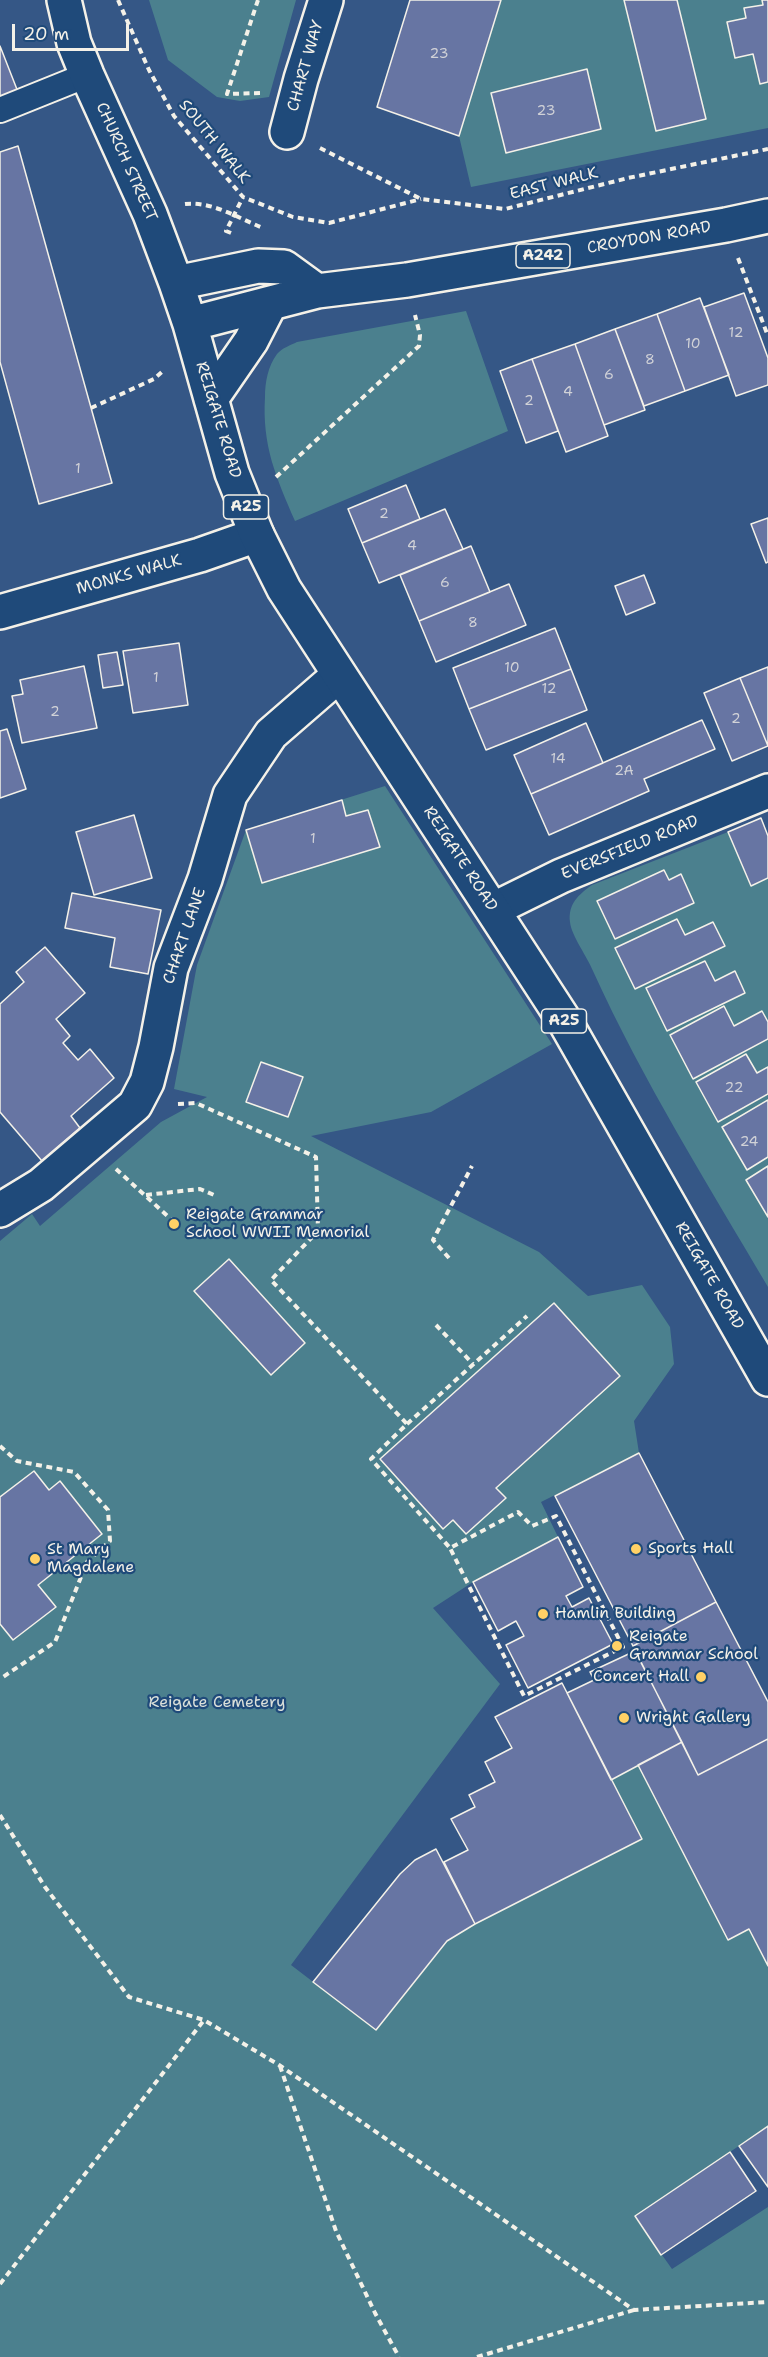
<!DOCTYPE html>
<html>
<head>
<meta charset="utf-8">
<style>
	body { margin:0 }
	#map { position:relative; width:768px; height:2357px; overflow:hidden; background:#355786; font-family:"Shantell Sans",sans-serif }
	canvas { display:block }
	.scale { position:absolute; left:12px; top:24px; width:117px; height:27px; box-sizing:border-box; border:3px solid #f4f1e8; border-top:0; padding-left:8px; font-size:18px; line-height:21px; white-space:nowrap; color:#f4f1e8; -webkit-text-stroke:4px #1f4a7a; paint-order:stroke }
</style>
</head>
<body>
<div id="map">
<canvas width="768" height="2357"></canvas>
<div class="scale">20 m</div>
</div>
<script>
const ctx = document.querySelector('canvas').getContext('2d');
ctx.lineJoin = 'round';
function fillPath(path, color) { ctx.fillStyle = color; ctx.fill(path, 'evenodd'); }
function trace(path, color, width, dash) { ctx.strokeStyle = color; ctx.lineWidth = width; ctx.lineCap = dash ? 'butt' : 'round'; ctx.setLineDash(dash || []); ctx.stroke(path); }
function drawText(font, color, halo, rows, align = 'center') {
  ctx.font = font + ' "Shantell Sans",sans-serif'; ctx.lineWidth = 4.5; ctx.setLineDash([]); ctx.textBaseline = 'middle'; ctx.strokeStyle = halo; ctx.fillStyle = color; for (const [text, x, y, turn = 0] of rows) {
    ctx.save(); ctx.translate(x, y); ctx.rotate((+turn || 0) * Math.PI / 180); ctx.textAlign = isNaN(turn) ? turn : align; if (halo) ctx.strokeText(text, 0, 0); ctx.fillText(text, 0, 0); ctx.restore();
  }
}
const green = new Path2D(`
	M 149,0 L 296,0 L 269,97 L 240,101 L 217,97 L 168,60 Z
	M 501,0 L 768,0 L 768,128 L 471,187 L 459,136 Z
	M 466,311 L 508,431 L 295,521 C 276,477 262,446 265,397 C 265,382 268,366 277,354 C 282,348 291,345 297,342 Z
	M 385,786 L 552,1044 L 431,1112 L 311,1136 L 539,1252 L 588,1296 L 642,1285 L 670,1327 L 674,1364 L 634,1421 L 639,1453 L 541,1502 L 558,1537 L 473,1582 L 433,1608 L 500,1684 L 291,1965 L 376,2030 L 448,1941 L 475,1924 L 642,1839 L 611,1780 L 638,1765 L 728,1939 L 749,1929 L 768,1966 L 768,2126 L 635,2217 L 672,2269 L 768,2207 L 768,2357 L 0,2357 L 0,1241 L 32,1214 L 40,1226 L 161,1122 L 207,1097 L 174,1089 L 197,965 L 246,830 Z
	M 728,832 L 750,885 L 768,878 L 768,1287 C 707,1183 643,1081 593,971 C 588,958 571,935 570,922 C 568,904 578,895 592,885 Z`);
const building = new Path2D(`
	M 410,0 L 501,0 L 459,136 L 377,107 Z
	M 624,0 L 677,0 L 706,119 L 656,131 Z
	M 762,0 L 768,0 L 768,82 L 760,84 L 753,54 L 735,58 L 727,22 L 746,18 L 744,8 L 763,5 Z
	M 0,46 L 18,92 L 0,99 Z
	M 587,69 L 601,129 L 506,153 L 491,93 Z
	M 18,146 L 112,483 L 39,504 L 0,362 L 0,152 Z
	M 744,293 L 768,358 L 768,385 L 736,396 L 704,307 Z
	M 700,298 L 729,375 L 685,391 L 657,314 Z
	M 657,314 L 685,391 L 644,406 L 615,329 Z
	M 615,329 L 645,410 L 604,425 L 575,344 Z
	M 575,344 L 608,436 L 566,452 L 532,359 Z
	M 532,359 L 558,431 L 526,443 L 500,371 Z
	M 406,485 L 420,519 L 362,543 L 348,509 Z
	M 445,509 L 463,549 L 379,583 L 362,543 Z
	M 768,518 L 768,562 L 766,563 L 751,524 Z
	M 471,546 L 490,592 L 419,621 L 400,575 Z
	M 644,575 L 655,603 L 626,615 L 615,586 Z
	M 509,584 L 526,625 L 436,662 L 419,621 Z
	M 555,628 L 571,669 L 469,709 L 453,668 Z
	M 179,643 L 188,705 L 133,713 L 123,651 Z
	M 117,652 L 123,685 L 103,688 L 98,655 Z
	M 84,666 L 97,728 L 22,743 L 12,696 L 23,694 L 20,680 Z
	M 768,667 L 768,746 L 740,678 Z
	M 571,669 L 587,710 L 486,750 L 469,709 Z
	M 740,678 L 768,746 L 732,761 L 704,693 Z
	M 702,720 L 715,749 L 644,779 L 649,791 L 549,835 L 531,794 Z
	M 586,723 L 603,763 L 531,794 L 514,755 Z
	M 7,729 L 26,789 L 0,798 L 0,731 Z
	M 342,800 L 346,816 L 368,810 L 380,847 L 262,883 L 246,830 Z
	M 134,815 L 152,878 L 94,895 L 76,832 Z
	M 761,818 L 768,836 L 768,878 L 751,886 L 728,832 Z
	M 664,870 L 669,880 L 681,874 L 694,903 L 615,939 L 597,901 Z
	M 72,893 L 161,910 L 148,974 L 110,967 L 115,938 L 65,928 Z
	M 677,919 L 685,935 L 713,922 L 725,946 L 635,989 L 615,948 Z
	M 45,947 L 85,993 L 56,1019 L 70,1036 L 63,1043 L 78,1060 L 90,1049 L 114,1078 L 71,1116 L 80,1128 L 42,1161 L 0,1112 L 0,1004 L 24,982 L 16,972 Z
	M 705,961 L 715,981 L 735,971 L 745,993 L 667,1031 L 646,988 Z
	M 724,1006 L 734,1026 L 762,1011 L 768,1022 L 768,1039 L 693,1079 L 670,1035 Z
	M 746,1054 L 757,1073 L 768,1067 L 768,1094 L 718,1122 L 696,1082 Z
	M 261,1062 L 303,1077 L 288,1117 L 246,1102 Z
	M 768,1100 L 768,1157 L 747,1170 L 722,1127 Z
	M 768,1166 L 768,1217 L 746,1180 Z
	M 229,1259 L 305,1343 L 271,1375 L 194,1291 Z
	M 554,1303 L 620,1376 L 496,1488 L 506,1498 L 466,1534 L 453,1520 L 443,1529 L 380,1459 Z
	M 639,1453 L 716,1602 L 633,1646 L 555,1496 Z
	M 34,1471 L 49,1490 L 60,1481 L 102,1534 L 38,1585 L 56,1607 L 13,1640 L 0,1624 L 0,1497 Z
	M 558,1537 L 583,1587 L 566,1596 L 572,1607 L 589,1598 L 613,1644 L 528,1688 L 506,1645 L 524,1636 L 516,1621 L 498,1631 L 473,1582 Z
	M 716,1602 L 768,1702 L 768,1739 L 698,1775 L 633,1646 Z
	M 635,1651 L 682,1742 L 611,1780 L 567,1693 L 594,1680 L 590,1672 Z
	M 562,1683 L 642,1839 L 475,1924 L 444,1862 L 468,1850 L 451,1819 L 475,1807 L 469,1795 L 495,1782 L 485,1762 L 512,1748 L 495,1717 Z
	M 768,1739 L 768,1966 L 749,1929 L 728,1940 L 638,1765 L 682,1742 L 698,1775 Z
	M 436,1849 L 475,1924 L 447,1941 L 376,2030 L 313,1982 L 400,1874 L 415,1860 Z
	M 768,2126 L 768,2187 L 739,2146 Z
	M 730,2152 L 756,2191 L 661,2255 L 635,2216 Z`);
const path = new Path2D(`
	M 118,0 L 149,70 L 174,116 L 243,197 L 293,217 L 329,223 L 421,199
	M 258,0 L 227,94 L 260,93
	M 320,148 L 421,199 L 505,209 L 628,178 L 768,149
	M 185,204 C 212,201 238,218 263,228
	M 231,233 L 226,231 L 243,197
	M 738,258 L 768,336
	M 91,408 L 154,379 L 164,370
	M 276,477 L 419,346 L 420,335 L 415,315
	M 178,1104 L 196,1103 L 316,1157 L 318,1231 L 271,1280 L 407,1424 L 371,1459 L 450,1548 L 518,1512 L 532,1526 L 556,1516 L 623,1647 L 524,1696 L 450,1548
	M 116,1169 L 173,1221
	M 146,1195 L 200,1189 L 214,1195
	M 449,1258 L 433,1240 L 472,1166
	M 436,1325 L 473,1364
	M 407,1424 L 527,1316
	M 0,1446 L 17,1461 L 74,1472 L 108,1510 L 110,1541 L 87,1562 L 55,1642 L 0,1679
	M 0,1815 L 45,1887 L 129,1997 L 204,2020 L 279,2065 L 634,2310 L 768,2302
	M 280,2066 L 336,2231 L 375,2313 L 399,2357
	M 0,2284 L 204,2020
	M 477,2357 L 634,2310`);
const lane = new Path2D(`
	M 0,110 L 87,75`);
const street = new Path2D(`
	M 287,132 L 301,79 L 326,0
	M 0,612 L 200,555 L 257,535
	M 494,909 L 561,876 L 768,791`);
const secondary = new Path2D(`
	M 0,1210 L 41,1185 L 135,1105 L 147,1082 L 156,1047 L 171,968 L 205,879 L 230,795 L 271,734 L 339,675`);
const primary = new Path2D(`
	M 64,0 L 74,43 L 87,75 L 150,214 L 176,283 L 190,324 L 232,473 L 257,535 L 284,589 L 564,1020 L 768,1379
	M 176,283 L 258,266 L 284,267 L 317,291
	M 190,324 L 317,291 L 407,280 L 726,225 L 768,216
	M 211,399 L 251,341 L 270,304`);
const markers = [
	[174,1224,6,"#ffd166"],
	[636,1549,6,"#ffd166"],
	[35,1559,6,"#ffd166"],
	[543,1614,6,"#ffd166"],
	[617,1646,6,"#ffd166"],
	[701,1677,6,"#ffd166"],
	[624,1718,6,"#ffd166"]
];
const numberNames = [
	["23",439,54],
	["23",546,111],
	["12",736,333],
	["10",693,344],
	["8",650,360],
	["6",609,375],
	["4",568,392],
	["2",529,401],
	["1",78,469],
	["2",384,514],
	["4",412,546],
	["6",445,583],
	["8",473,623],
	["10",512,668],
	["1",156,678],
	["12",549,689],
	["2",55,712],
	["2",736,719],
	["14",558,759],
	["2A",624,771],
	["1",313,839],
	["22",734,1088],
	["24",749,1142]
];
const shields = [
	[543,256,54],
	[246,507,45],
	[564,1021,45]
];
const shieldNames = [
	["A242",543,256],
	["A25",246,507],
	["A25",564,1021]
];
const streetNames = [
	["CHART WAY",306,66,-74],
	["SOUTH WALK",214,142,51],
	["CHURCH STREET",126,162,66],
	["EAST WALK",554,184,-14],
	["CROYDON ROAD",649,238,-10],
	["REIGATE ROAD",218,420,73],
	["MONKS WALK",129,575,-16],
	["EVERSFIELD ROAD",630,848,-22],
	["REIGATE ROAD",460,859,57],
	["CHART LANE",185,936,-71],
	["REIGATE ROAD",709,1276,60]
];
const poiNames = [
	["Reigate Grammar",186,1215],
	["School WWII Memorial",186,1233],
	["Sports Hall",648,1549],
	["St Mary",47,1550],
	["Magdalene",47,1568],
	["Hamlin Building",555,1614],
	["Reigate",629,1637],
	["Grammar School",629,1655],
	["Concert Hall",689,1677,"right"],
	["Wright Gallery",636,1718]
];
const parkNames = [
	["Reigate Cemetery",217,1703]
];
fillPath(green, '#4b808e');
fillPath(building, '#6775a3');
trace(building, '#f4f1e8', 1.5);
trace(lane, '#f4f1e8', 28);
trace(street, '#f4f1e8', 38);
trace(secondary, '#f4f1e8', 38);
trace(primary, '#f4f1e8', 38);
trace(path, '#f4f1e8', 4, [6, 4.5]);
trace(lane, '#1f4a7a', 24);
trace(street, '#1f4a7a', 33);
trace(secondary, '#1f4a7a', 33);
trace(primary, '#1f4a7a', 33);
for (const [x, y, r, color] of markers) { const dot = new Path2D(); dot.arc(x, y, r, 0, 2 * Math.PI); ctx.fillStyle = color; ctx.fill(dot); trace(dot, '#1f4a7a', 2); }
drawText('14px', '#d1d2d7', null, numberNames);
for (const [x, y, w] of shields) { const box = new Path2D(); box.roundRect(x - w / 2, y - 12, w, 24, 4.5); ctx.fillStyle = '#1f4a7a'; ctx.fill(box); trace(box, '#f4f1e8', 1.5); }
drawText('bold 15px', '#f4f1e8', null, shieldNames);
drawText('16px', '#f4f1e8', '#1f4a7a', streetNames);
drawText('16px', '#f4f1e8', '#1f4a7a', poiNames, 'left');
drawText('16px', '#dbe0da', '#1f4a7a', parkNames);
</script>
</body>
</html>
